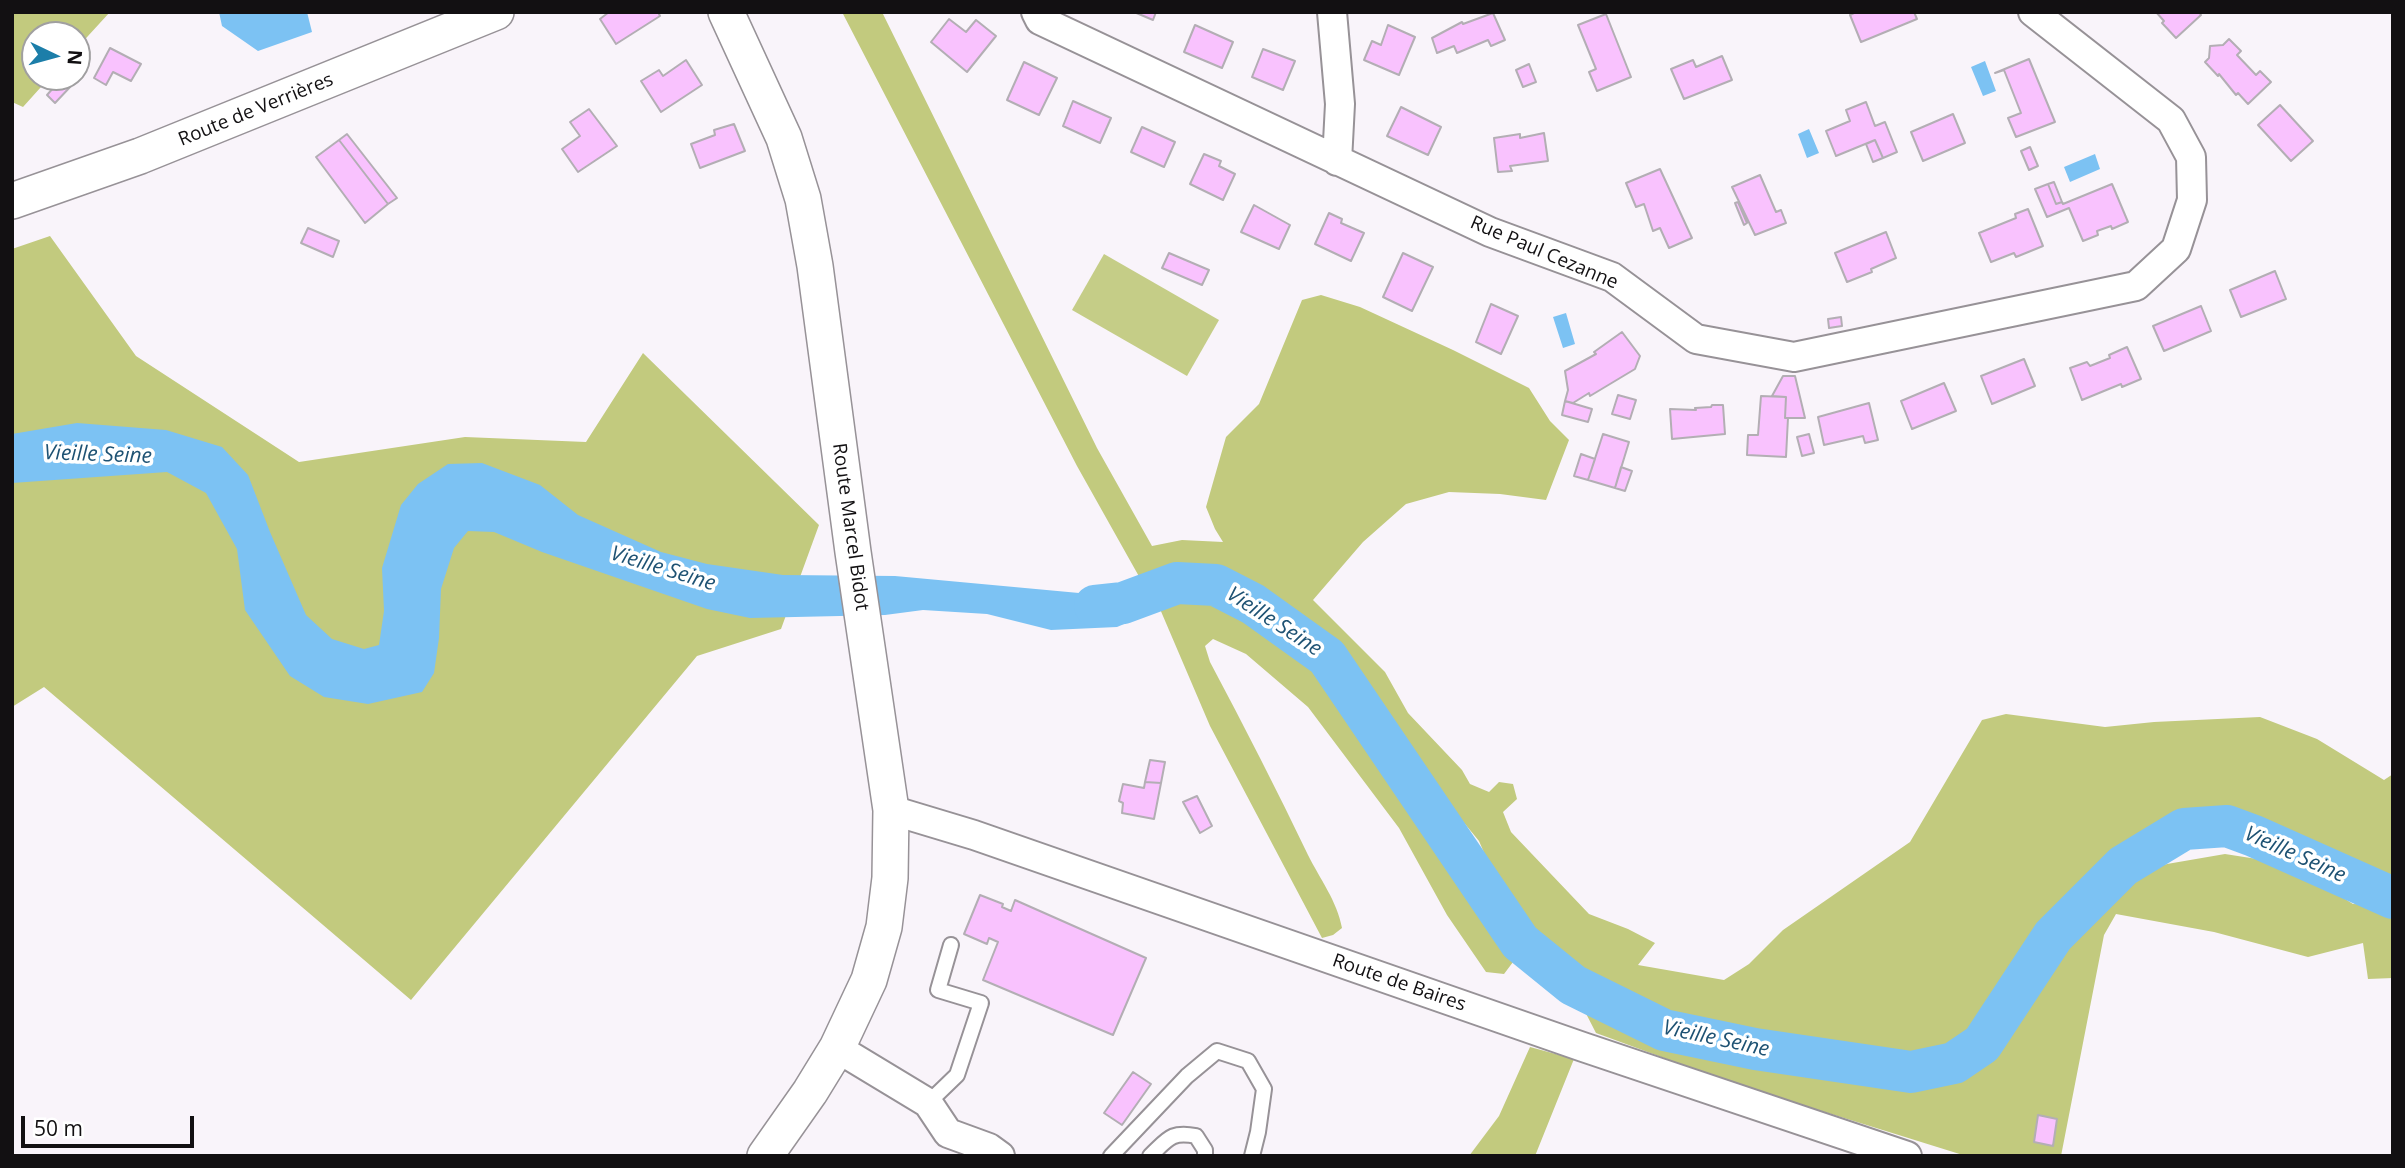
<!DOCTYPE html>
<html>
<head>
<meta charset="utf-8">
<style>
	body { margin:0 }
	#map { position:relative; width:2405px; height:1168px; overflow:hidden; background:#f9f4fa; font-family:"Open Sans",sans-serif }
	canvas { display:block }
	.frame { position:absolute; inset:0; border:14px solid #121012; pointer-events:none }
	.north { position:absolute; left:21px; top:21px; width:70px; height:70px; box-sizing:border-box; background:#fff; border:2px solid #a09fa0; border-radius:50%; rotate:95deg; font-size:19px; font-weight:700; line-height:28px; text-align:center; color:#121012 }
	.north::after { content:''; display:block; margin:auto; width:24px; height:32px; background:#1c7ea9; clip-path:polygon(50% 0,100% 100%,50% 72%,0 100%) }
	.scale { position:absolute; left:21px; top:1116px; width:173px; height:32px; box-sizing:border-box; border:4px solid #121012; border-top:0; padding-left:9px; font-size:21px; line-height:24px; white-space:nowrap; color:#121012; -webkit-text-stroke:5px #fff; paint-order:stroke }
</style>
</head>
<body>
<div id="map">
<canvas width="2405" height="1168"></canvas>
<div class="frame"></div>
<div class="north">N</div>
<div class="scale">50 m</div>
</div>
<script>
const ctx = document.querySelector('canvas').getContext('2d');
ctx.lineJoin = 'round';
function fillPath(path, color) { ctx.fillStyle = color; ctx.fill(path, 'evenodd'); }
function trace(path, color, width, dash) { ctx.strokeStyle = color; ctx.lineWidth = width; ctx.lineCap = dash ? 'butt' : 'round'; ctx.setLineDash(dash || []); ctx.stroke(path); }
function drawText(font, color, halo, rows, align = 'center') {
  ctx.font = font + ' "Open Sans",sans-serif'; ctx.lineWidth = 7; ctx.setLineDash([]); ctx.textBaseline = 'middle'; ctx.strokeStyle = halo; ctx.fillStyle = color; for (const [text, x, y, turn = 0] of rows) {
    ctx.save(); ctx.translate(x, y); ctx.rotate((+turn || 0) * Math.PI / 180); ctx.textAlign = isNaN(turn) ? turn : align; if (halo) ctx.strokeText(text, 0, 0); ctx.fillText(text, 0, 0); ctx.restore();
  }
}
const green = new Path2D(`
	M 1104,254 L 1219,320 L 1187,376 L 1072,310 Z`);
const forest = new Path2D(`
	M 12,12 L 110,12 L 77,48 L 77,35 L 35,35 L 35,77 L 50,77 L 23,107 L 12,102 Z
	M 842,12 L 882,12 L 1097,448 L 1152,546 L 1182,540 L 1223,542 L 1215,529 L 1206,507 L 1226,437 L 1259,404 L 1302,300 L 1321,295 L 1360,307 L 1453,350 L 1529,388 L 1550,421 L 1569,440 L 1546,500 L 1500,494 L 1449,492 L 1406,504 L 1363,542 L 1313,600 L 1385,672 L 1408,713 L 1462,770 L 1470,784 L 1489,792 L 1499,782 L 1513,784 L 1517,799 L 1503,812 L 1511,832 L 1589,914 L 1628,929 L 1655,943 L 1638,965 L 1724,980 L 1749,964 L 1783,930 L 1910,842 L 1982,720 L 2006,714 L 2105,727 L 2154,722 L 2260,717 L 2317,739 L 2384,780 L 2393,774 L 2393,876 L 2365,867 L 2282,827 L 2234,814 L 2184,816 L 2101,872 L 2041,932 L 1975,1042 L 1944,1060 L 1903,1063 L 1802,1050 L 1678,1029 L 1633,1009 L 1554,959 L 1511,915 L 1479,841 L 1420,769 L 1352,672 L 1282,607 L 1225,577 L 1191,569 L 1141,580 L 1077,466 Z
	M 50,236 L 136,356 L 299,462 L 465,437 L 586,442 L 643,353 L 819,525 L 781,629 L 697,656 L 411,1000 L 44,687 L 12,707 L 12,249 Z
	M 1206,594 L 1240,606 L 1318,675 L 1359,735 L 1414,809 L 1505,947 L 1513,962 L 1504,974 L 1486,972 L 1447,915 L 1399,828 L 1308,707 L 1246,654 L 1213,639 L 1205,646 L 1210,662 C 1244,726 1277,790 1308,855 C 1320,879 1337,901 1342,928 L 1333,935 L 1322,938 L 1210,726 L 1160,609 L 1189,596 Z
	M 2225,854 L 2289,864 L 2353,904 L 2393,905 L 2393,978 L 2368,979 L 2363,943 L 2308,957 L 2214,932 L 2116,914 L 2104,935 L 2061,1156 L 1966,1156 L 1735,1084 L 1596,1033 L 1578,998 L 1616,1018 L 1678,1044 L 1901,1082 L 1953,1075 L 1988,1051 L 2056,953 L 2126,878 L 2167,864 Z
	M 1530,1047 L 1574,1059 L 1535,1156 L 1469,1156 L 1499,1116 Z`);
const water = new Path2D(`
	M 219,12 L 307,12 L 312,32 L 258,51 L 222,26 Z
	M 1985,61 L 1996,91 L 1983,96 L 1971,67 Z
	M 1809,129 L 1819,153 L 1807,158 L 1798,134 Z
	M 2095,154 L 2100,169 L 2070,182 L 2064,167 Z
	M 1566,313 L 1575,344 L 1563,348 L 1553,317 Z
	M 77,423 L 166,430 L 222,447 L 248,475 L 270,532 L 306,615 L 332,639 L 364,649 L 379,645 L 384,611 L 382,568 L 401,505 L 418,484 L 448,464 L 482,463 L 540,485 L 578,515 L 661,552 L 707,564 L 783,575 L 895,576 L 1079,593 L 1104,591 L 1141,580 L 1160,609 L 1117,627 L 1051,630 L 987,614 L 923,610 L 885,615 L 750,618 L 707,609 L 542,552 L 494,532 L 468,531 L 454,548 L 441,589 L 439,638 L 434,673 L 422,692 L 368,704 L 324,697 L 290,676 L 245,610 L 237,549 L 206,493 L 167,472 L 12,483 L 12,434 Z`);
const river = new Path2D(`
	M 1095,606 L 1123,603 L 1177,583 L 1216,585 L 1253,604 L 1327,657 L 1520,942 L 1573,985 L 1664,1030 L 1755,1049 L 1911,1072 L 1954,1063 L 1982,1044 L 2053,936 L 2123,866 L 2184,829 L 2227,826 L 2254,836 L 2393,898`);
const building = new Path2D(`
	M 658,12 L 660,16 L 616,44 L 600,19 L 609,12 Z
	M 1134,12 L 1156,12 L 1153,20 Z
	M 1856,12 L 1914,12 L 1917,19 L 1861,42 L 1850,15 Z
	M 2156,12 L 2199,12 L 2201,15 L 2176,38 L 2162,23 L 2164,21 Z
	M 1493,13 L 1505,40 L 1491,46 L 1488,40 L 1457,53 L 1454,46 L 1437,53 L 1432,38 L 1462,22 L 1463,24 Z
	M 1606,14 L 1631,77 L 1597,91 L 1589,72 L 1596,69 L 1578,25 Z
	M 949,19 L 966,32 L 976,20 L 996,36 L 967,72 L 931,42 Z
	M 1195,25 L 1233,42 L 1222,68 L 1184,52 Z
	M 1388,25 L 1415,37 L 1399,75 L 1364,60 L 1372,41 L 1381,45 Z
	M 2229,39 L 2241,51 L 2237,55 L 2256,75 L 2260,71 L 2271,82 L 2248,104 L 2238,93 L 2236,95 L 2219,74 L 2218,76 L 2205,62 L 2209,58 L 2210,46 L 2223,45 Z
	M 110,48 L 141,64 L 131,81 L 113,72 L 106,85 L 94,78 Z
	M 1263,49 L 1295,61 L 1283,90 L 1252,77 Z
	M 1722,56 L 1732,80 L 1684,99 L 1671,69 L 1693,60 L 1696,67 Z
	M 2029,59 L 2055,122 L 2016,137 L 2008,118 L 2021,113 L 2004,70 L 1995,73 Z
	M 686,60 L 702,85 L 661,112 L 641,81 L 659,70 L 663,76 Z
	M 1024,62 L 1057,78 L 1039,115 L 1007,100 Z
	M 1529,64 L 1536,82 L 1523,87 L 1516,70 Z
	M 62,78 L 71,86 L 55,103 L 47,95 Z
	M 1073,101 L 1111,118 L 1100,143 L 1063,126 Z
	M 1866,102 L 1875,126 L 1885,122 L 1897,152 L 1883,158 L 1875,140 L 1836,156 L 1826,131 L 1850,121 L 1846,110 Z
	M 2280,105 L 2313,141 L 2291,161 L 2258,125 Z
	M 1401,107 L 1441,127 L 1428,155 L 1387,136 Z
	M 589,109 L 617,146 L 578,172 L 562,149 L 580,136 L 570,122 Z
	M 1953,114 L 1965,143 L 1923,161 L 1911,132 Z
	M 734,124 L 745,151 L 700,168 L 691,144 L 715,135 L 714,130 Z
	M 1142,127 L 1175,142 L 1164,167 L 1131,152 Z
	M 1544,133 L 1548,161 L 1510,166 L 1512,171 L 1498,172 L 1494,138 L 1520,134 L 1520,138 Z
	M 347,134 L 397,198 L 388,204 L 339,140 Z
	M 339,140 L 388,204 L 365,223 L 316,157 Z
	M 1875,140 L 1883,158 L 1873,162 L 1866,144 Z
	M 2030,147 L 2038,166 L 2029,170 L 2021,151 Z
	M 1204,154 L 1221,161 L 1219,166 L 1235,174 L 1223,200 L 1190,184 Z
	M 1660,169 L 1692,238 L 1669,248 L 1660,228 L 1653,231 L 1644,204 L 1636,207 L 1626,183 Z
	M 1760,175 L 1776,212 L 1781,210 L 1786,223 L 1755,235 L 1732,187 Z
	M 2054,182 L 2062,202 L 2056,204 L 2048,184 Z
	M 2048,184 L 2056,204 L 2062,202 L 2063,204 L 2112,184 L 2128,222 L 2112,229 L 2111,226 L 2097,231 L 2098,235 L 2083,241 L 2069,208 L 2047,217 L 2035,189 Z
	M 1738,202 L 1747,223 L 1744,225 L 1735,203 Z
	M 1254,205 L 1290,225 L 1279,249 L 1241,232 Z
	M 2028,209 L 2043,246 L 2016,257 L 2014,253 L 1991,262 L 1979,233 L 2016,218 L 2015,214 Z
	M 1329,213 L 1342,219 L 1341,223 L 1364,233 L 1351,261 L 1315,244 Z
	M 308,228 L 339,241 L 333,257 L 301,243 Z
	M 1886,232 L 1896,258 L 1871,269 L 1872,272 L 1847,282 L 1835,253 Z
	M 1169,253 L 1209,270 L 1202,285 L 1162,268 Z
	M 1403,253 L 1433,267 L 1412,311 L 1383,297 Z
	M 2275,271 L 2286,299 L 2241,317 L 2230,290 Z
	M 1491,304 L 1518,316 L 1501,354 L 1476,342 Z
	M 2201,306 L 2211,331 L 2164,351 L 2153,326 Z
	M 1841,317 L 1842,326 L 1829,328 L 1828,319 Z
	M 1622,332 L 1640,356 L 1635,369 L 1590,396 L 1589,393 L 1573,403 L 1565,401 L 1568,390 L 1565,371 L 1596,354 L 1594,352 Z
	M 2127,347 L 2141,379 L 2122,387 L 2121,384 L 2082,400 L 2070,368 L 2087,362 L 2090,366 L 2110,358 L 2109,355 Z
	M 2024,359 L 2035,386 L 1992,404 L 1981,376 Z
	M 1783,376 L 1795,376 L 1805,418 L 1785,418 L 1786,397 L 1772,396 Z
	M 1944,383 L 1956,411 L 1912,429 L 1901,401 Z
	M 1618,395 L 1636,400 L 1630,419 L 1612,414 Z
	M 1761,396 L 1786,397 L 1785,418 L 1788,418 L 1786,457 L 1747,455 L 1748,435 L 1758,435 Z
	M 1565,401 L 1592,409 L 1588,422 L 1562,415 Z
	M 1869,403 L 1878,440 L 1865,443 L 1863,436 L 1824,445 L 1818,417 Z
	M 1712,405 L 1723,405 L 1725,434 L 1672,439 L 1670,409 L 1696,410 L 1695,408 L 1711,407 Z
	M 1603,434 L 1629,442 L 1615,488 L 1588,480 Z
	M 1809,434 L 1814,453 L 1802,456 L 1797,437 Z
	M 1581,454 L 1595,459 L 1588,480 L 1574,476 Z
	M 1621,467 L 1632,471 L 1625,491 L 1615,488 Z
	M 1150,760 L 1165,762 L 1161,783 L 1145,782 Z
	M 1145,782 L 1161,783 L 1154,819 L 1122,813 L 1123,803 L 1119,801 L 1123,784 L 1144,788 Z
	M 1197,796 L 1212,826 L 1200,833 L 1183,802 Z
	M 980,895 L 1003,904 L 1002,907 L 1011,911 L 1015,900 L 1146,958 L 1113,1035 L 983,980 L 998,942 L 989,938 L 987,944 L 964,934 Z
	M 1133,1072 L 1151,1084 L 1122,1125 L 1104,1113 Z
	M 2038,1115 L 2057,1119 L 2053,1146 L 2034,1142 Z`);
const service = new Path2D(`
	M 928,1103 L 957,1075 L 981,1003 L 938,990 L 951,945
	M 1111,1156 L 1187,1076 L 1217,1051 L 1248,1061 L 1264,1089 L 1258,1132 L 1252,1156
	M 1150,1156 C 1168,1139 1171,1131 1196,1136 L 1205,1150 L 1205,1156`);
const minor = new Path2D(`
	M 1036,12 L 1040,20 L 1490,232 L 1612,277 L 1696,339 L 1794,357 L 2136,286 L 2176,249 L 2192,200 L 2191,157 L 2171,120 L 2033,12
	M 1332,12 L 1340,104 L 1337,161
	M 891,810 L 974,835 L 1583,1047 L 1907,1156
	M 837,1048 L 928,1103 L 948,1133 L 989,1148 L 1000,1156`);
const tertiary = new Path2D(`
	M 726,12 L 784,138 L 803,199 L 815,266 L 853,552 L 891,810 L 890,878 L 884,927 L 869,980 L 837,1048 L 810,1092 L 765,1156
	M 12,201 L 140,156 L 496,12`);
const streetNames = [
	["Route de Verrières",256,110,-22],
	["Rue Paul Cezanne",1544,253,23],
	["Route Marcel Bidot",850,527,82],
	["Route de Baires",1399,983,19]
];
const waterNames = [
	["Vieille Seine",98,455,2],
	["Vieille Seine",663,569,17],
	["Vieille Seine",1274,622,33],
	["Vieille Seine",2295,855,24],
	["Vieille Seine",1716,1039,12]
];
fillPath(green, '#c5cd87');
fillPath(forest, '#c2ca7e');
fillPath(water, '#7cc2f3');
trace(river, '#7cc2f3', 42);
fillPath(building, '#f9c2fe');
trace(building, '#b3aeb4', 2);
trace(service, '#979297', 18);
trace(minor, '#979297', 32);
trace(tertiary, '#979297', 38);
trace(service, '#fff', 14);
trace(minor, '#fff', 28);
trace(tertiary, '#fff', 35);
drawText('19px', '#121012', '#fff', streetNames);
drawText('italic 21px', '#1e5273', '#fff', waterNames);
</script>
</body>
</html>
